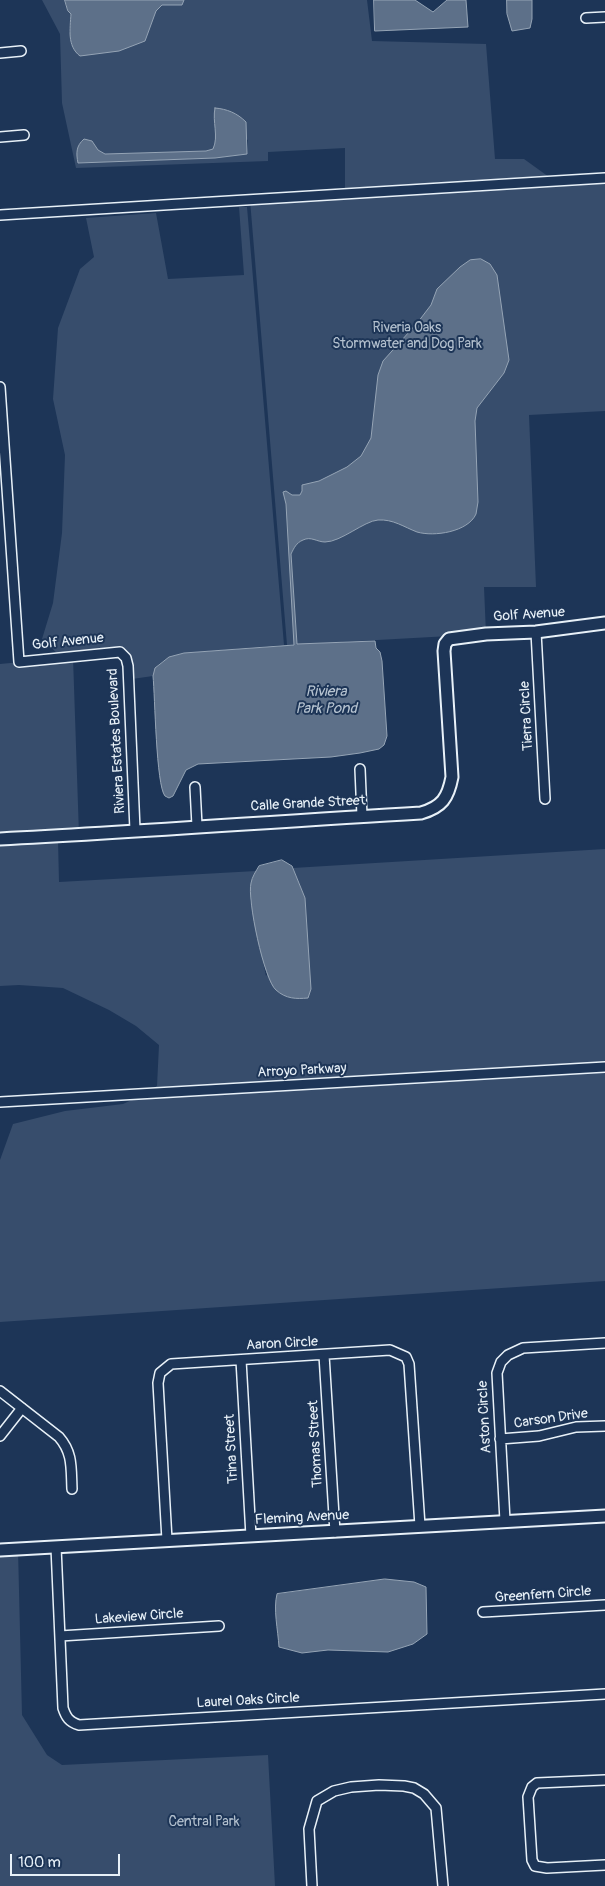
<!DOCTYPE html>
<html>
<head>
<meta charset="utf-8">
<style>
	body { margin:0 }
	#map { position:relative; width:605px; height:1886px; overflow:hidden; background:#1d3557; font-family:Pangolin,sans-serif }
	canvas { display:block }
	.scale { position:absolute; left:10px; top:1854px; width:110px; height:22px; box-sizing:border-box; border:2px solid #e8f1f8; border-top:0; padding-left:6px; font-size:15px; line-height:18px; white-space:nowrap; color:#e8f1f8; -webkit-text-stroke:4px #1d3557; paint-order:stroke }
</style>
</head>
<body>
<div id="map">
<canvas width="605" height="1886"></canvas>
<div class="scale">100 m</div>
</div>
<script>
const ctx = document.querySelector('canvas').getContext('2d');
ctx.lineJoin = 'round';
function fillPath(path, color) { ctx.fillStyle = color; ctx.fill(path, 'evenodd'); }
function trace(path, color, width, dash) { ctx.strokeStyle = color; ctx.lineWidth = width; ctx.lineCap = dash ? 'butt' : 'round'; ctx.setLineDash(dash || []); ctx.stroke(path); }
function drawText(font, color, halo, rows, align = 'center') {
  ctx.font = font + ' Pangolin,sans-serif'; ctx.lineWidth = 4; ctx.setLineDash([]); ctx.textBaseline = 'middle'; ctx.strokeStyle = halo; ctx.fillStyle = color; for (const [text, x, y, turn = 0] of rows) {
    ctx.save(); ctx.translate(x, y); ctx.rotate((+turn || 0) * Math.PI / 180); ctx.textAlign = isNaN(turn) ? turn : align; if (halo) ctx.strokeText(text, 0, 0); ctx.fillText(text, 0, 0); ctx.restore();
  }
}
const green = new Path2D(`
	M 42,0 L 65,0 L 68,11 L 71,14 L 69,31 L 71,38 L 71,45 L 144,41 L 156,11 L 162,5 L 182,5 L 184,0 L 367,0 L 372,41 L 486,44 L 495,159 L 524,159 L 549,177 L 345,190 L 345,148 L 268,152 L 268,161 L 76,168 L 62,103 L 60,34 ZM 214,121 L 248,140 L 247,154 L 215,158 L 78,163 L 92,141 L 98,150 L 105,154 L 206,151 L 213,149 L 216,137 Z
	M 605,178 L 605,411 L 529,415 L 536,587 L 484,587 L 486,634 L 287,645 L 250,200 Z
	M 239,207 L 247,207 L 284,645 L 184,653 C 171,656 156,661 153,676 L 132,679 L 124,648 L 121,647 L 119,648 L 58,654 L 42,639 L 53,603 L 62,533 L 65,455 L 53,399 L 58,328 L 80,269 L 94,257 L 86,218 L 156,213 L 168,279 L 244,275 Z
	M 73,657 L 79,835 L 0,839 L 0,664 Z
	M 58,840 L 59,882 L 256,871 L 251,882 L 250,899 L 266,976 L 306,925 L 305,898 L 293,868 L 605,849 L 605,1063 L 153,1088 L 157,1086 L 159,1045 L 136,1026 L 109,1010 L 63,988 L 19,985 L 0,986 L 0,845 L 2,843 Z
	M 605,1071 L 605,1281 L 0,1322 L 0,1160 L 13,1124 L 65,1111 L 123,1104 L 136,1098 Z
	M 18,1549 L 22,1715 L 47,1755 L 62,1765 L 268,1755 L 275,1886 L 0,1886 L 0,1551 Z`);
const water = new Path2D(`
	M 65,0 L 184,0 L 182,5 L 162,5 L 156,11 L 145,41 L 119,51 L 80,56 C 67,46 70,29 71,14 L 68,11 Z
	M 374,0 L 415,0 L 433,12 L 447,0 L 466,0 L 468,27 L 375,31 Z
	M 507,0 L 532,0 L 532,19 L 530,28 L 512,31 L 507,14 Z
	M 215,108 C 227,109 237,113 246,122 L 247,154 L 215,158 L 78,163 C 76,153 76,146 84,139 L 92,141 L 98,150 L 105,154 L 206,151 L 213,149 C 219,136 212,122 215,108 Z
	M 481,259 L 490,264 L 497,275 L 509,360 L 504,373 L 477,408 L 475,421 L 478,502 C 477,506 477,510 476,514 C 468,532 434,537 417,532 C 404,527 393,519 378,520 C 364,521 341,542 325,542 C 317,542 311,536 303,540 C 296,543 294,548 291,554 L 297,644 L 375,641 L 376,648 L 380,652 L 382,661 L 387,736 L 384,745 L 379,749 L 360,753 L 331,757 L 198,764 L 186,770 L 173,796 L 169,798 L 165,796 C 156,785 155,696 153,676 L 155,668 L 169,657 L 184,653 L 294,645 L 286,504 L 283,492 L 286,491 L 292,495 L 300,495 L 302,491 L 302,485 L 319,481 L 347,467 L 361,456 L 371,438 L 378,375 L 383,361 L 418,322 L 431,305 L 437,289 L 460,267 L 470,260 Z
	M 282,860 L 292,866 L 305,898 L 311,989 L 308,998 C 296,999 286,999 276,990 C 264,980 247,899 251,883 C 252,877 256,871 259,866 Z
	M 385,1579 L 414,1582 L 426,1587 L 427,1634 L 413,1644 L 388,1652 L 328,1650 L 302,1653 L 279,1647 C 278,1630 273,1609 277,1594 Z`);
const minor = new Path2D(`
	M 586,18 L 605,17
	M 0,53 L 21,51
	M 0,137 L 24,135
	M 0,215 L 605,178
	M 0,387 L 19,662 L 120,652 L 126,658 L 128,666 L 135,830
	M 536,632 L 545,799
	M 360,769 L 362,816
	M 195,787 L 197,826
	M 0,1102 L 605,1067
	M 324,1355 L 335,1532
	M 241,1360 L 251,1536
	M 0,1391 L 59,1437 C 73,1453 71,1468 72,1489
	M 0,1436 L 22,1408
	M 500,1439 L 539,1436 L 576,1427 L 605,1426
	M 505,1521 L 497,1373 L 501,1362 L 508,1355 L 523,1348 L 605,1343
	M 167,1540 L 158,1383 L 160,1373 L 171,1364 L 390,1350 L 406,1357 L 409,1364 L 420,1526
	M 56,1547 L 63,1708 C 66,1717 69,1722 79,1725 L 605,1694
	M 483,1612 L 605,1605
	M 60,1636 L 219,1626
	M 605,1780 L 537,1783 L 532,1787 L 528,1797 L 532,1860 L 535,1866 L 547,1868 L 605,1865
	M 312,1886 L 309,1829 L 317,1801 L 334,1791 L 351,1787 L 379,1785 L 404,1786 L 414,1788 L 424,1794 L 436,1808 L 443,1886`);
const tertiary = new Path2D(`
	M 0,839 C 140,832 281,821 421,813 C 442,807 448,798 452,777 L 444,651 L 445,644 L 449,639 L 486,634 L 536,632 L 605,623
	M 0,1550 L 605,1516`);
const parkNames = [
	["Riveria Oaks",407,328],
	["Stormwater and Dog Park",407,344],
	["Central Park",204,1822]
];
const streetNames = [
	["Golf Avenue",529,615,-4],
	["Golf Avenue",68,642,-6],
	["Tierra Circle",527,716,-93],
	["Riviera Estates Boulevard",117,741,-93],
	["Calle Grande Street",308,804,-3],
	["Arroyo Parkway",302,1071,-3],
	["Aaron Circle",282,1344,-3],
	["Aston Circle",485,1417,-93],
	["Carson Drive",551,1419,-8],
	["Thomas Street",316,1444,-93],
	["Trina Street",232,1449,-93],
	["Fleming Avenue",302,1518,-3],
	["Greenfern Circle",543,1595,-4],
	["Lakeview Circle",139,1617,-4],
	["Laurel Oaks Circle",248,1701,-3]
];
const waterNames = [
	["Riviera",326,692],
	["Park Pond",326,709]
];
fillPath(green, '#374d6c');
fillPath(water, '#5d7089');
trace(water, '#95a4b5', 1);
trace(minor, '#e8f1f8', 12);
trace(tertiary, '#e8f1f8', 15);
trace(minor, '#1d3557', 9);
trace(tertiary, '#1d3557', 11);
drawText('14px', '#b3c0ce', '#1d3557', parkNames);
drawText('14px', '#e8f1f8', '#1d3557', streetNames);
drawText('italic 15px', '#b7c4d1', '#1d3557', waterNames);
</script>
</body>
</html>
